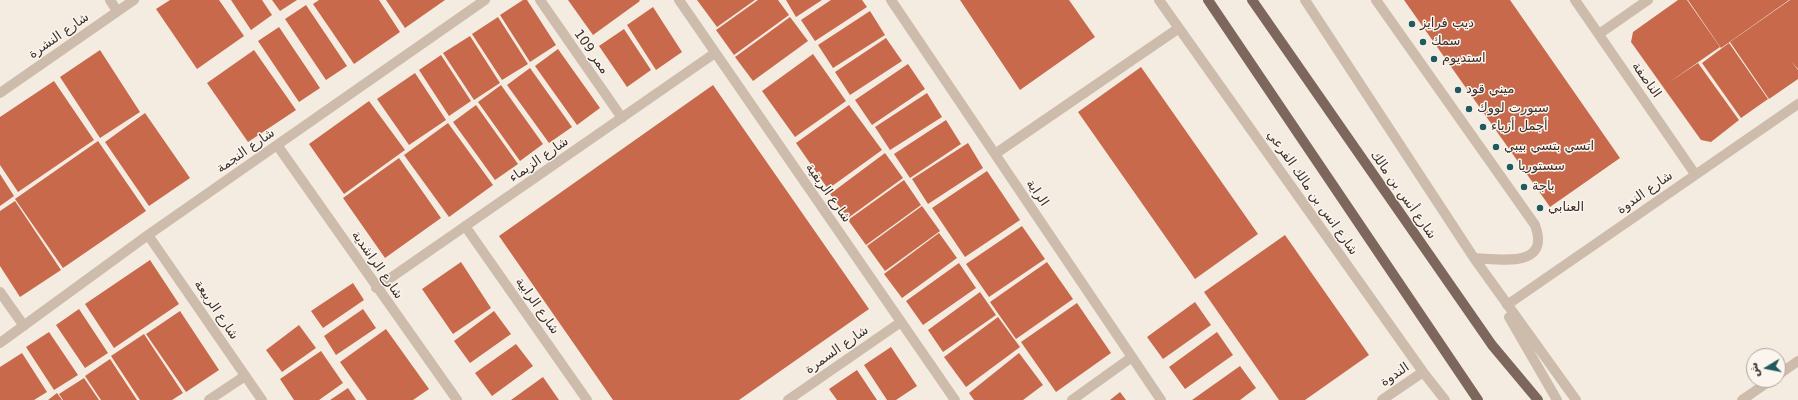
<!DOCTYPE html>
<html>
<head>
<meta charset="utf-8">
<style>
	body { margin:0 }
	#map { position:relative; width:1798px; height:400px; overflow:hidden; background:#f4ebe1; font-family:"DejaVu Sans",Vazirmatn,sans-serif }
	canvas { display:block }
	.north { position:absolute; left:1746px; top:348px; width:40px; height:40px; box-sizing:border-box; background:#fbf5ee; border:1px solid #aea6a0; border-radius:50%; rotate:260deg; font-size:11px; font-weight:700; line-height:16px; text-align:center; color:#3b302b }
	.north::after { content:''; display:block; margin:auto; width:14px; height:18px; background:#1f5a5e; clip-path:polygon(50% 0,100% 100%,50% 72%,0 100%) }
</style>
</head>
<body>
<div id="map">
<canvas width="1798" height="400"></canvas>
<div class="north">ش</div>
</div>
<script>
const ctx = document.querySelector('canvas').getContext('2d');
ctx.lineJoin = 'round';
function fillPath(path, color) { ctx.fillStyle = color; ctx.fill(path, 'evenodd'); }
function trace(path, color, width, dash) { ctx.strokeStyle = color; ctx.lineWidth = width; ctx.lineCap = dash ? 'butt' : 'round'; ctx.setLineDash(dash || []); ctx.stroke(path); }
function drawText(font, color, halo, rows, align = 'center') {
  ctx.font = font + ' "DejaVu Sans",Vazirmatn,sans-serif'; ctx.lineWidth = 3; ctx.setLineDash([]); ctx.textBaseline = 'middle'; ctx.strokeStyle = halo; ctx.fillStyle = color; for (const [text, x, y, turn = 0] of rows) {
    ctx.save(); ctx.translate(x, y); ctx.rotate((+turn || 0) * Math.PI / 180); ctx.textAlign = isNaN(turn) ? turn : align; if (halo) ctx.strokeText(text, 0, 0); ctx.fillText(text, 0, 0); ctx.restore();
  }
}
const building = new Path2D(`
	M 170,0 L 219,0 L 244,36 L 197,69 L 156,9 Z
	M 231,0 L 262,0 L 272,15 L 251,30 Z
	M 272,0 L 297,0 L 280,11 Z
	M 319,0 L 379,0 L 400,32 L 354,64 L 313,4 Z
	M 386,0 L 445,0 L 405,28 Z
	M 523,0 L 527,0 L 556,45 L 530,62 L 500,15 Z
	M 568,0 L 639,0 L 640,1 L 593,35 Z
	M 697,0 L 755,0 L 717,27 Z
	M 758,0 L 778,0 L 789,15 L 734,55 L 716,30 Z
	M 786,0 L 822,0 L 796,17 Z
	M 831,0 L 862,0 L 867,7 L 815,41 L 801,20 Z
	M 960,0 L 1069,0 L 1095,37 L 1020,90 Z
	M 1404,0 L 1510,0 L 1620,158 L 1550,207 Z
	M 1678,0 L 1687,0 L 1720,47 L 1668,83 L 1698,63 L 1739,120 L 1711,142 L 1701,140 L 1631,42 L 1633,32 Z
	M 1688,0 L 1789,0 L 1721,48 Z
	M 1790,0 L 1798,0 L 1798,69 L 1791,61 L 1798,70 L 1798,79 L 1769,99 L 1730,42 Z
	M 306,5 L 347,66 L 326,80 L 285,19 Z
	M 653,7 L 682,52 L 656,70 L 627,25 Z
	M 870,11 L 885,35 L 833,68 L 818,45 Z
	M 498,17 L 528,64 L 502,80 L 472,34 Z
	M 790,17 L 808,41 L 753,81 L 735,57 Z
	M 279,27 L 320,88 L 299,102 L 258,41 Z
	M 624,29 L 651,70 L 627,87 L 599,46 Z
	M 470,36 L 500,83 L 474,100 L 443,53 Z
	M 886,38 L 902,61 L 850,95 L 835,72 Z
	M 1729,43 L 1768,99 L 1741,118 L 1702,63 Z
	M 558,49 L 600,108 L 577,125 L 535,66 Z
	M 100,50 L 140,112 L 100,138 L 60,77 Z
	M 254,50 L 296,110 L 248,142 L 207,83 Z
	M 813,54 L 846,101 L 795,137 L 762,91 Z
	M 441,55 L 471,101 L 449,116 L 419,70 Z
	M 908,64 L 925,89 L 872,125 L 855,100 Z
	M 1141,67 L 1258,234 L 1195,279 L 1078,112 Z
	M 530,68 L 572,127 L 549,143 L 507,85 Z
	M 415,73 L 446,120 L 409,145 L 377,99 Z
	M 54,81 L 94,140 L 18,192 L 0,165 L 0,117 Z
	M 501,85 L 543,144 L 520,161 L 478,102 Z
	M 713,85 L 869,309 L 739,400 L 613,400 L 499,236 Z
	M 927,93 L 942,117 L 890,150 L 875,127 Z
	M 369,101 L 405,150 L 344,194 L 309,144 Z
	M 476,105 L 518,164 L 495,180 L 453,122 Z
	M 849,105 L 882,150 L 828,189 L 796,143 Z
	M 145,113 L 190,178 L 149,206 L 105,142 Z
	M 946,120 L 961,144 L 910,178 L 894,154 Z
	M 448,123 L 493,185 L 449,217 L 404,155 Z
	M 98,141 L 146,211 L 63,268 L 15,199 Z
	M 968,143 L 983,168 L 928,204 L 912,179 Z
	M 885,153 L 903,178 L 848,218 L 830,194 Z
	M 399,158 L 441,218 L 385,258 L 343,198 Z
	M 987,171 L 1020,220 L 965,257 L 932,208 Z
	M 0,174 L 14,196 L 0,206 Z
	M 904,180 L 921,205 L 866,245 L 848,220 Z
	M 15,201 L 61,270 L 20,297 L 0,266 L 0,211 Z
	M 922,206 L 940,231 L 885,271 L 867,246 Z
	M 1022,226 L 1045,259 L 989,297 L 966,264 Z
	M 939,233 L 957,258 L 902,298 L 884,274 Z
	M 1285,235 L 1369,355 L 1305,400 L 1279,400 L 1204,292 Z
	M 150,260 L 179,304 L 114,348 L 85,304 Z
	M 461,262 L 491,308 L 453,334 L 422,289 Z
	M 1047,262 L 1073,299 L 1016,339 L 990,302 Z
	M 959,263 L 976,288 L 923,325 L 906,301 Z
	M 353,283 L 364,300 L 323,328 L 311,311 Z
	M 980,292 L 996,315 L 943,352 L 928,330 Z
	M 1195,302 L 1211,325 L 1163,359 L 1147,337 Z
	M 1077,303 L 1111,353 L 1056,392 L 1021,342 Z
	M 79,309 L 108,353 L 85,368 L 56,325 Z
	M 363,309 L 376,328 L 336,355 L 324,336 Z
	M 180,311 L 219,370 L 186,392 L 146,334 Z
	M 494,311 L 511,334 L 470,363 L 454,341 Z
	M 998,317 L 1020,347 L 966,387 L 944,357 Z
	M 299,325 L 316,348 L 282,372 L 266,350 Z
	M 386,329 L 429,389 L 413,400 L 367,400 L 340,362 Z
	M 49,332 L 78,375 L 54,390 L 26,347 Z
	M 1217,332 L 1233,355 L 1185,389 L 1169,367 Z
	M 144,334 L 183,393 L 172,400 L 140,400 L 111,356 Z
	M 516,344 L 533,366 L 492,396 L 475,373 Z
	M 891,347 L 917,386 L 896,400 L 887,400 L 864,365 Z
	M 321,351 L 343,383 L 319,400 L 294,400 L 280,379 Z
	M 22,353 L 47,392 L 34,400 L 0,400 L 0,367 Z
	M 1019,353 L 1043,385 L 1023,400 L 974,400 L 969,393 Z
	M 110,359 L 137,400 L 101,400 L 85,376 Z
	M 1240,366 L 1256,388 L 1240,400 L 1192,400 Z
	M 857,370 L 877,400 L 837,400 L 829,389 Z
	M 543,377 L 559,400 L 511,400 Z
	M 84,378 L 99,400 L 63,400 L 59,394 Z
	M 348,388 L 356,400 L 330,400 Z
	M 1120,392 L 1126,400 L 1110,400 Z
	M 57,393 L 62,400 L 48,400 Z`);
const minor = new Path2D(`
	M 110,0 L 117,11
	M 540,0 L 622,118
	M 679,0 L 955,400
	M 891,0 L 1161,400
	M 1159,0 L 1423,372 L 1445,400
	M 1305,0 L 1474,258 L 1576,400
	M 1376,0 L 1535,225 C 1551,269 1500,259 1474,258
	M 1575,0 L 1695,174
	M 1599,34 L 1648,0
	M 0,93 L 134,0
	M 277,145 L 457,400
	M 995,154 L 1179,28 L 1176,24
	M 465,226 L 587,400
	M 148,235 L 262,400
	M 376,288 L 715,53
	M 0,292 L 24,326
	M 1507,305 L 1798,104
	M 1509,317 L 1557,400
	M 0,343 L 148,235 L 485,0
	M 1778,375 L 1798,361
	M 209,400 L 245,376
	M 788,400 L 901,322
	M 1072,400 L 1132,357
	M 1382,400 L 1423,372
	M 1742,400 L 1771,380`);
const major = new Path2D(`
	M 1208,0 L 1478,400
	M 1252,0 L 1492,345 L 1538,400`);
const markers = [
	[1412,24,4,"#1f5a5e"],
	[1423,42,4,"#1f5a5e"],
	[1434,59,4,"#1f5a5e"],
	[1458,90,4,"#1f5a5e"],
	[1469,109,4,"#1f5a5e"],
	[1483,127,4,"#1f5a5e"],
	[1496,147,4,"#1f5a5e"],
	[1510,167,4,"#1f5a5e"],
	[1524,187,4,"#1f5a5e"],
	[1540,208,4,"#1f5a5e"]
];
const poiNames = [
	["ديب فرايز",1420,24],
	["سمك",1431,42],
	["استديوم",1442,59],
	["ميني قود",1466,90],
	["سبورت لووك",1477,109],
	["أجمل أزياء",1491,127],
	["اتسي بتسي بيبي",1504,147],
	["سستوريا",1518,167],
	["باجة",1532,187],
	["العنابي",1548,208]
];
const streetNames = [
	["شارع النشرة",59,36,-35],
	["ممر 109",591,52,55],
	["الناصفة",1646,80,55],
	["شارع النجمة",246,151,-35],
	["شارع الزيماء",539,160,-35],
	["شارع الربقية",828,193,55],
	["الراية",1037,193,56],
	["شارع انس بن مالك الفرعي",1312,193,55],
	["شارع الندوة",1645,193,-35],
	["شارع أنس بن مالك",1403,195,55],
	["شارع الراشدية",377,265,55],
	["شارع الرابية",537,306,55],
	["شارع الربيعة",216,310,56],
	["شارع السمرة",837,350,-35],
	["الندوة",1395,375,-34]
];
fillPath(building, '#c8694b');
trace(minor, '#cdbbac', 10);
trace(major, '#7d675c', 10);
for (const [x, y, r, color] of markers) { const dot = new Path2D(); dot.arc(x, y, r, 0, 2 * Math.PI); ctx.fillStyle = color; ctx.fill(dot); trace(dot, '#fbf5ee', 1.5); }
drawText('13px', '#3b302b', '#fbf5ee', poiNames, 'left');
drawText('13px', '#3b302b', '#fbf5ee', streetNames);
</script>
</body>
</html>
